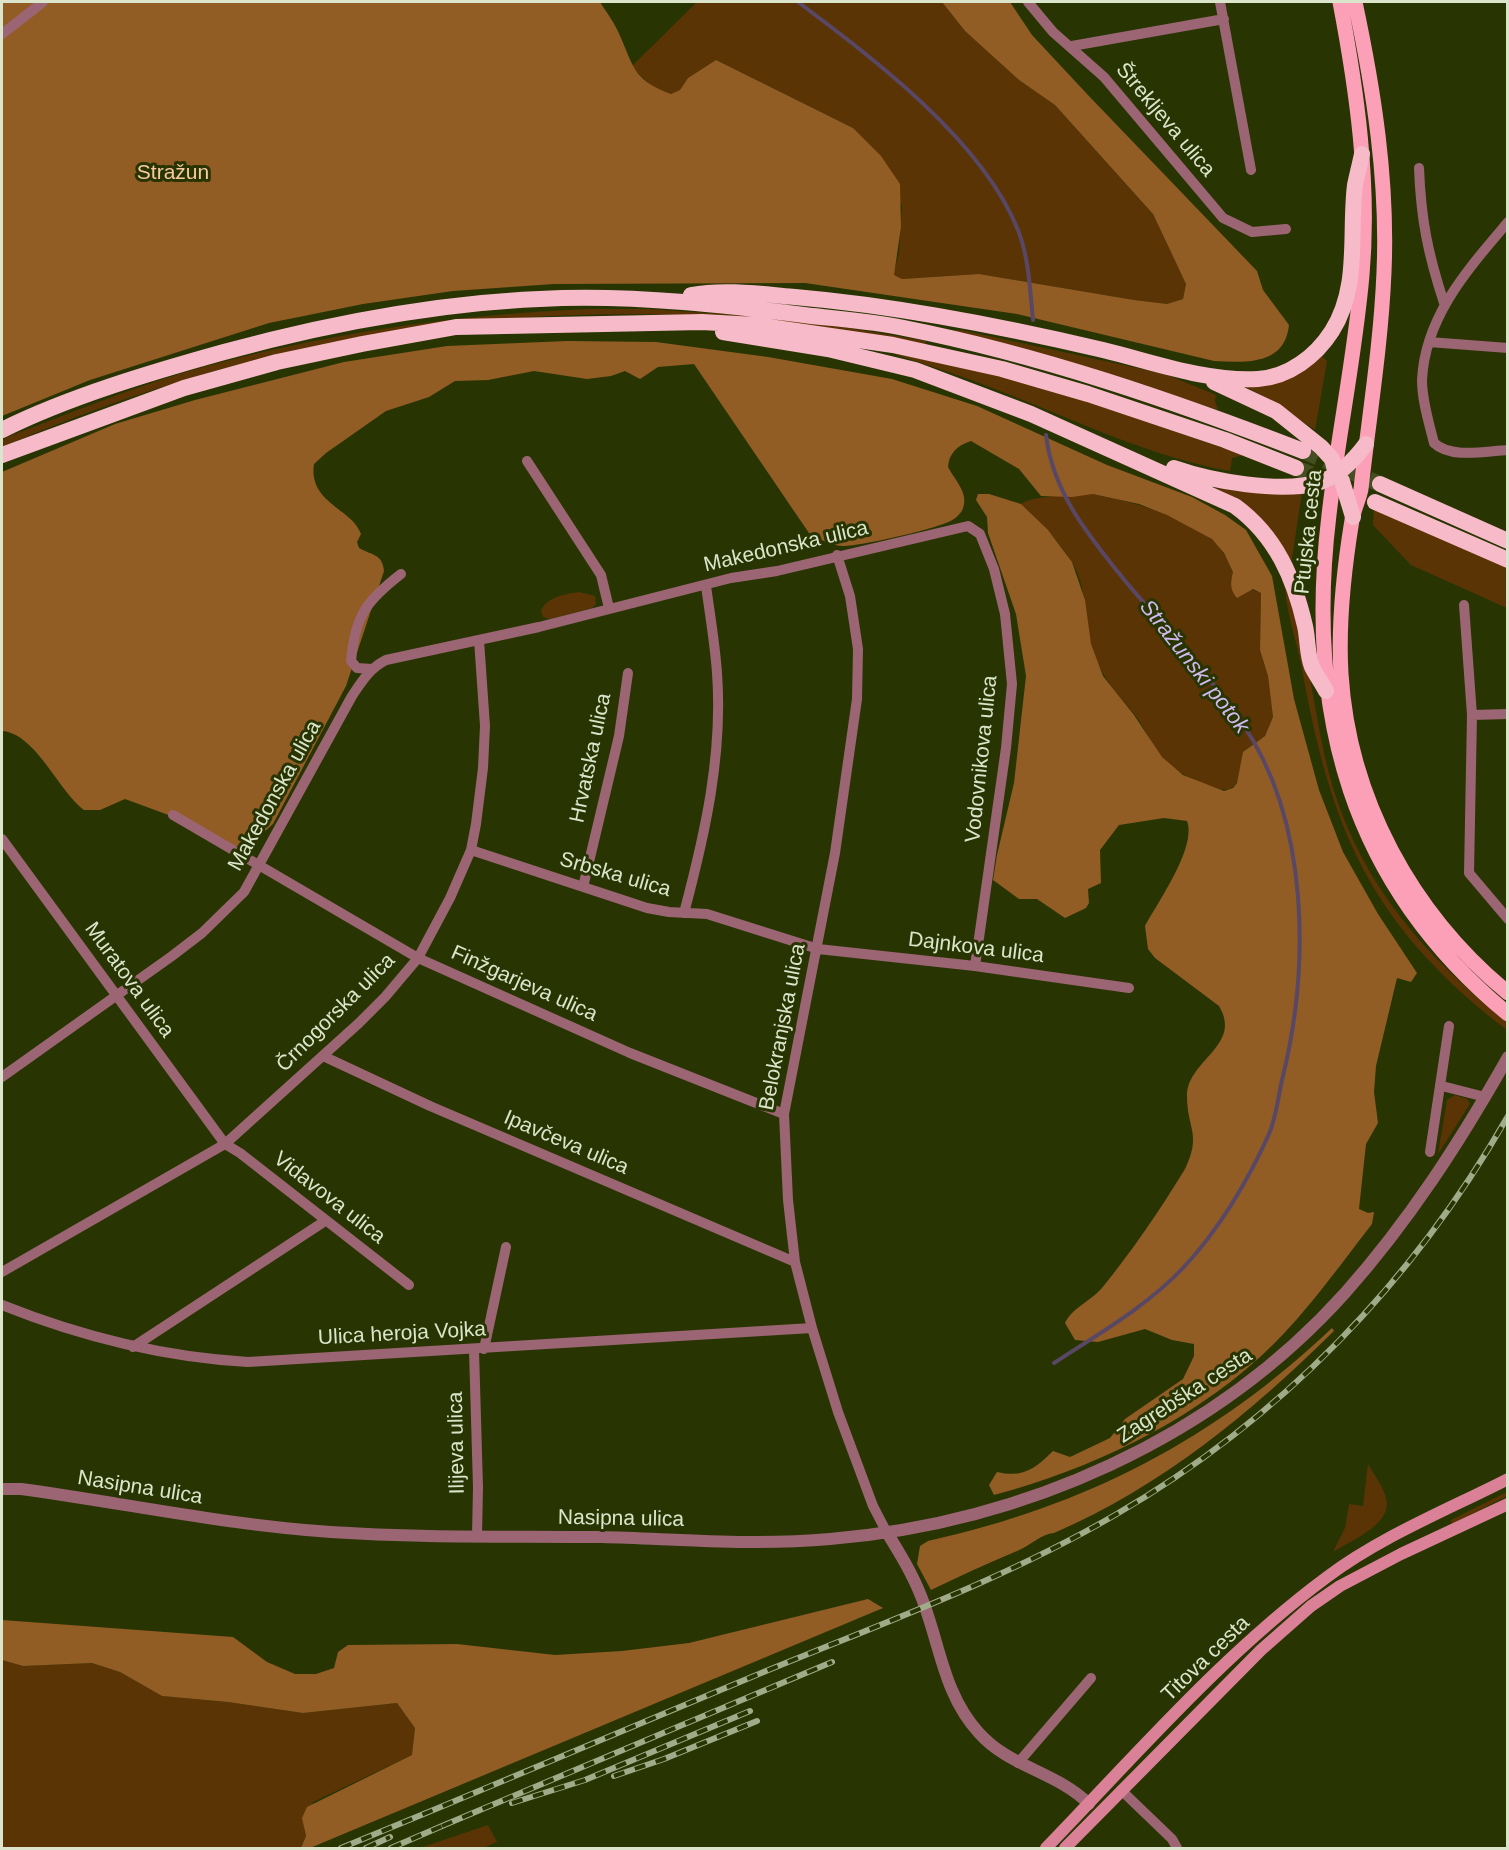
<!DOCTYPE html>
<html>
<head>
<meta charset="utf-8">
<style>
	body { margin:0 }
	#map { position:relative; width:1509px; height:1850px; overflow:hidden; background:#283502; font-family:Arial,sans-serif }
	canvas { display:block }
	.frame { position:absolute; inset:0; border:3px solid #dbe5cb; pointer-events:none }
</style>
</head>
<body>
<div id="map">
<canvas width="1509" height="1850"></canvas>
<div class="frame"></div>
</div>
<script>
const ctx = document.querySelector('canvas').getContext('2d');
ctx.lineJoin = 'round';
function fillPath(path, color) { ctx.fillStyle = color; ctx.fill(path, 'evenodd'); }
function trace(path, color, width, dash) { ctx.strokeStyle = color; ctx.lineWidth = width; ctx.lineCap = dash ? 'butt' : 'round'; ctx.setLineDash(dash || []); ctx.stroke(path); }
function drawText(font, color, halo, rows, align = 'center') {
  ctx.font = font + ' Arial,sans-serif'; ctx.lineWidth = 6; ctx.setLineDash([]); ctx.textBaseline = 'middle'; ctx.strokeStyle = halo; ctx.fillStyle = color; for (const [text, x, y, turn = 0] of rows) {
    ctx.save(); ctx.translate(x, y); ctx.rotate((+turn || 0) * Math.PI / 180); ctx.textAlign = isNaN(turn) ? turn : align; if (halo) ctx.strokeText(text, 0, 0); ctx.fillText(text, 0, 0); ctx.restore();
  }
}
const green = new Path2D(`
	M 697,2 L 942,2 L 965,31 L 1019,80 L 1055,105 L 1153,214 L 1186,284 L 1183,299 L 1167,304 L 1134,300 L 979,274 L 902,279 L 893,275 L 899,253 L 902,206 L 853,128 L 716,60 L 688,78 L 680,90 L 671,94 L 652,86 L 631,67 Z
	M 590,309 L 648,309 L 796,319 L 926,341 L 925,347 C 829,333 731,314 633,314 C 409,314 207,359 2,447 L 2,440 L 10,436 C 68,414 126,390 186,372 C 318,334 452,315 590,309 Z
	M 961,330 L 1165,374 L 1216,395 L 1215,401 L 1218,410 L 1120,379 L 945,331 Z
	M 888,352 L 987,373 L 1071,395 L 1243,455 L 1232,458 L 1230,471 C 1151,457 1080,422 1005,393 C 967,377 927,365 888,352 Z
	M 1317,352 L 1327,361 L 1315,430 L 1271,400 L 1237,383 Z
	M 1216,488 L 1302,492 L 1291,565 L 1243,503 Z
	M 1093,494 C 1127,501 1189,516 1214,541 C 1223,550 1228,561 1233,572 L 1230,582 L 1261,593 L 1260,650 L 1268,676 L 1273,717 L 1265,736 L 1243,752 C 1240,770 1241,796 1217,788 C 1197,782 1176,773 1162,757 C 1151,744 1145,728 1135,715 C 1115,690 1101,677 1091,646 C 1083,618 1088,588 1072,562 C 1058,540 1039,521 1021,504 C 1033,495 1076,495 1093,494 Z
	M 1374,506 L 1507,566 L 1507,608 L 1411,565 L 1373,525 Z
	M 1286,588 C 1292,607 1298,626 1303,645 C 1314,692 1319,741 1333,788 C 1364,888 1427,958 1507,1022 L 1507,1030 C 1370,925 1330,829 1301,663 C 1298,648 1283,598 1286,588 Z
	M 579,592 L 595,596 L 596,604 L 592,608 L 550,619 L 543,617 L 541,611 C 546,597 566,594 579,592 Z
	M 1455,1095 L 1467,1099 L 1470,1104 L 1438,1154 L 1447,1100 Z
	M 1368,1464 C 1374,1475 1386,1490 1387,1503 C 1388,1526 1350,1541 1333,1552 L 1345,1528 L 1349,1504 L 1363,1506 Z
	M 1507,1492 L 1507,1496 L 1452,1524 L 1451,1520 Z
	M 2,1660 L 23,1666 L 92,1663 L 120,1672 L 162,1696 L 228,1702 L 303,1713 L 397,1703 L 415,1728 L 412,1755 L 313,1802 L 304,1828 L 306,1836 L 301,1848 L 2,1848 Z
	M 488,1825 L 497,1842 L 483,1848 L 420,1848 Z`);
const forest = new Path2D(`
	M 2,2 L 600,2 C 607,13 616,25 621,38 C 635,71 635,80 671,94 L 680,90 L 688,78 L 716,60 L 853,128 L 881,156 L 900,184 L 901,227 L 894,275 L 902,279 L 979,274 L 1134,300 L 1167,304 L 1183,299 L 1186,284 L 1153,214 L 1055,105 L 1019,80 L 965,31 L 942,2 L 1010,2 L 1032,35 L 1087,94 L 1257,271 L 1263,290 L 1289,325 C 1285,365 1246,363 1214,361 L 1017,314 L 805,283 L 554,284 L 453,291 L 363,304 L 269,323 L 90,380 L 2,416 Z
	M 567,341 L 656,342 L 768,357 L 892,379 L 977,406 L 1107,465 L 1192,497 L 1225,515 L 1246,530 L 1272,576 L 1294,699 L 1319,790 L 1343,852 L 1378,914 L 1417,973 L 1411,982 L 1397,978 L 1376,1066 L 1374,1092 L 1378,1123 L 1366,1144 L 1359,1209 L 1368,1213 L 1374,1212 L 1372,1224 C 1337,1269 1302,1319 1260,1357 C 1185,1425 1090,1469 994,1495 L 989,1485 L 997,1472 C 1023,1478 1035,1469 1053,1451 L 1070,1457 L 1110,1438 L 1125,1419 L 1183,1379 L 1194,1356 L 1194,1344 L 1172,1340 L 1145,1329 L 1098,1342 L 1075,1340 L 1065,1323 C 1072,1308 1091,1301 1102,1288 C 1132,1251 1160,1210 1185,1169 C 1202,1134 1187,1129 1187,1096 C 1187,1060 1243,1046 1219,1006 L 1155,958 L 1148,949 L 1145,926 C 1158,902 1197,847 1187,821 L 1164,818 L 1119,825 L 1100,850 L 1101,883 L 1088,889 L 1089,903 L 1086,908 L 1065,918 L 1037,899 L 1019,899 L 993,880 L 997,855 L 1014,783 L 1026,676 L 1016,614 L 988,533 L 987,517 L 976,500 L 978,494 L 989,494 L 1021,504 L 1048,530 L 1072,562 L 1085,600 L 1091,644 L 1103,676 L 1134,715 L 1162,757 L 1183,775 L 1224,791 L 1233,788 L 1237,783 L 1243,752 L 1265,736 L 1273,717 L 1268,676 L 1260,650 L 1261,593 L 1253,589 L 1237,598 C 1230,590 1230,582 1233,572 L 1224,553 L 1212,539 L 1167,515 L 1139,504 L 1093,494 L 1072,497 L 1041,496 L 1019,469 L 971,441 C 958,445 949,453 948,467 C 954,479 969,493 963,508 C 962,512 957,517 954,519 C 942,528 857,547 842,546 C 831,545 820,539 811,536 L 694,364 L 658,367 L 640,379 L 625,371 L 611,376 L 587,379 L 534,371 L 488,380 L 455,381 L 429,397 L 386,411 L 326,453 L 314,464 C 308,503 353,509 361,534 L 357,542 L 359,548 C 371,555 383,554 384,571 L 346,686 L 273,824 L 254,841 L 240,847 L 227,844 L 204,828 L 125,799 L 100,810 L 84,810 C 58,790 35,733 2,731 L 2,472 L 115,424 L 195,400 L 344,362 L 447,346 Z
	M 1332,1328 L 1334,1331 C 1252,1412 1161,1487 1054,1533 C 1041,1534 1030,1546 1017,1551 C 988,1563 960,1576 931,1590 L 917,1564 L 920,1546 L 928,1541 C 1086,1506 1215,1439 1332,1328 Z
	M 868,1599 L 883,1608 L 310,1848 L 301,1848 L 306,1836 L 302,1818 L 307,1807 L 412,1755 L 415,1728 L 397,1703 L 303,1713 L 228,1702 L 162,1696 L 120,1672 L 92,1663 L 23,1666 L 2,1660 L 2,1620 L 233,1637 L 267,1662 L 295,1674 L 316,1674 L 334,1668 L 338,1652 L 348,1645 L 457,1644 L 555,1655 L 622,1651 L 689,1643 Z`);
const stream = new Path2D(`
	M 798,2 C 874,59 982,140 1018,230 C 1029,258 1030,290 1033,320
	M 1046,435 C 1053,494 1090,537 1126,582 C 1165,628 1208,673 1242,723 C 1310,822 1310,968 1282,1080 C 1278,1098 1276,1118 1269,1134 C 1248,1181 1218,1231 1183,1268 C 1146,1307 1098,1334 1054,1363`);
const trunkTunnel = new Path2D(`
	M 1303,451 L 1380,484
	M 1296,468 L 1334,484`);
const minor = new Path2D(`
	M 1028,2 L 1053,32 L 1104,77 L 1223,218 L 1252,232 L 1286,229
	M 1220,2 L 1251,170
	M 2,34 L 43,2
	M 1072,46 L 1224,19
	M 1419,168 C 1421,220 1428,254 1444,303
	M 1508,222 C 1469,268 1425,316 1422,380 C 1422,401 1429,423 1434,443 C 1451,459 1486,451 1508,450
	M 1429,342 L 1508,348
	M 527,461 L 601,575 L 609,608
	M 837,555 L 850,596 L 858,649 L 857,699 L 835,853 L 784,1114 L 788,1200 L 795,1262 L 812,1328 L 838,1412 L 873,1506 L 886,1531
	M 1464,605 L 1472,715 L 1469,873 L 1508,919
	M 372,669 L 357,668 L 351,661 C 355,616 366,601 401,574
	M 1472,715 L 1508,714
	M 173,815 L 418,958 L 630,1053 L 784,1114
	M 2,839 L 225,1144 L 240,1153 L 409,1285
	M 471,850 L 647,908 L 669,912 L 707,914 L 818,949 L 975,966 L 1129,988
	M 583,887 L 619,736 L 628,673
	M 684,913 C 705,834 723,755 717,673 C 715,644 710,615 706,586
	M 323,1056 L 430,1106 L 795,1262
	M 2,1077 L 172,956 L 202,933 L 244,892 L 352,696 C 362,681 370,668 386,660 L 539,627 L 731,578 L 777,571 L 968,526 L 980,534 L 994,569 L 1005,614 L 1012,684 L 1006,748 L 975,966
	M 1442,1086 L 1485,1097
	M 1430,1152 L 1449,1026
	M 2,1272 L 225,1144 L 359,1023 L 385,997 L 418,958 L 450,898 L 471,850 L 476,824 L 483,768 L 485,726 L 479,640
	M 2,1305 C 82,1337 162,1357 248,1362 L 812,1328
	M 133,1347 L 325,1221
	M 484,1349 L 506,1247
	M 474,1350 L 478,1487 L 477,1536
	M 1018,1763 L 1091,1678
	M 1121,1790 L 1172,1839 L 1177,1848`);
const tertiary = new Path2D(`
	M 2,1489 L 21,1489 C 124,1503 226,1525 331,1532 C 421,1538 512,1536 602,1537 C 677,1539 754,1546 830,1539 C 1023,1523 1214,1439 1345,1293 C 1409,1221 1460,1142 1508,1057
	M 886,1531 C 899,1552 912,1573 921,1596 C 940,1643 943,1694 979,1733 C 1009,1767 1057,1772 1089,1804`);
const secondary = new Path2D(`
	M 1046,1848 C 1136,1755 1223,1654 1327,1577 C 1382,1536 1447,1510 1508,1479
	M 1065,1848 L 1261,1650 L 1311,1606 L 1340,1586 L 1401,1554 L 1508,1504`);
const primary = new Path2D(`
	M 1340,2 C 1357,91 1370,184 1362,275 C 1355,356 1338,435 1329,515 C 1305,713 1350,884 1508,1014
	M 1355,2 C 1374,91 1388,181 1384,272 C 1381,345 1369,417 1361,489 C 1359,499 1354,509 1352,520 C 1344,569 1338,624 1341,674 C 1349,799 1412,914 1508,993`);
const trunk = new Path2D(`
	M 691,295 C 724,289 761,294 795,297 C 899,306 1001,326 1103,350 C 1153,362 1206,382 1258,379 C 1289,377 1316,356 1332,331 C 1360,287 1349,234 1355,185 C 1357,175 1360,164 1362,154
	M 723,332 L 828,349 L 915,370 L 1031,414 L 1235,506 C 1276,536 1294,578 1305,626 C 1308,639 1307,655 1312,667 C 1316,675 1322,683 1326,691
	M 1214,382 L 1276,411 L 1321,447 L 1332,459 L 1336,474 L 1342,481 L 1353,517
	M 2,430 C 68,397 152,372 224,352 C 334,322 448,301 562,298 C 643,296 724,305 804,315 C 837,319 871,321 904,328 C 1040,355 1174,401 1303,451
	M 2,455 L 184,388 L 277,362 L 362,344 L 456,327 L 702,322 L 755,325 L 893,345 L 1002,369 L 1088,394 L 1225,440 L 1296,468
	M 1174,468 C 1211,481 1282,494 1320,482 C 1339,476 1354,460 1366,444
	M 1380,484 L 1508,541
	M 1375,502 L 1508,560`);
const rail = new Path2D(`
	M 614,1776 L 664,1759 L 757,1721
	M 512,1803 L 585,1780 L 750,1711
	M 442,1826 L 832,1662
	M 341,1848 C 483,1790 624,1730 766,1671 C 883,1623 1005,1579 1115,1515 C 1281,1419 1413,1282 1508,1116
	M 366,1848 L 390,1837
	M 391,1848 L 449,1823`);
const streetNames = [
	["Štrekljeva ulica",1165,120,50],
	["Ptujska cesta",1309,532,-84],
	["Makedonska ulica",786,547,-13],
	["Hrvatska ulica",591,758,-78],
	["Vodovnikova ulica",982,759,-84],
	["Makedonska ulica",275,796,-61],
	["Srbska ulica",615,875,16],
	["Dajnkova ulica",976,948,7],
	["Muratova ulica",129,980,54],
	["Finžgarjeva ulica",524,984,24],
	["Črnogorska ulica",336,1013,-45],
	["Belokranjska ulica",783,1027,-79],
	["Ipavčeva ulica",566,1143,23],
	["Vidavova ulica",329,1198,38],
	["Ulica heroja Vojka",402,1334,-3],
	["Zagrebška cesta",1185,1396,-33],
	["Ilijeva ulica",457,1443,-91],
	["Nasipna ulica",140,1488,9],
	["Nasipna ulica",621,1519,1],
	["Titova cesta",1206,1659,-44]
];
const parkNames = [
	["Stražun",173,173]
];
const waterNames = [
	["Stražunski potok",1194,667,52]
];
fillPath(green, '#5b3406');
fillPath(forest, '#925c25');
trace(stream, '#594766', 4);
trace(trunkTunnel, '#434f20', 16, [16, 8]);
trace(minor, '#9c6573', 10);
trace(tertiary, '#9c6573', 12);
trace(secondary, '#da8198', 12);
trace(primary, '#fca0b8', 15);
trace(trunk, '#f6bac8', 16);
trace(rail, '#a0ab89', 6);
trace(rail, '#283502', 4, [11]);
drawText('21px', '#dbe5cb', '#283502', streetNames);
drawText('21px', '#f9ca9f', '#283502', parkNames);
drawText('italic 22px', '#d0baf0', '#283502', waterNames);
</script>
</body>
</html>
